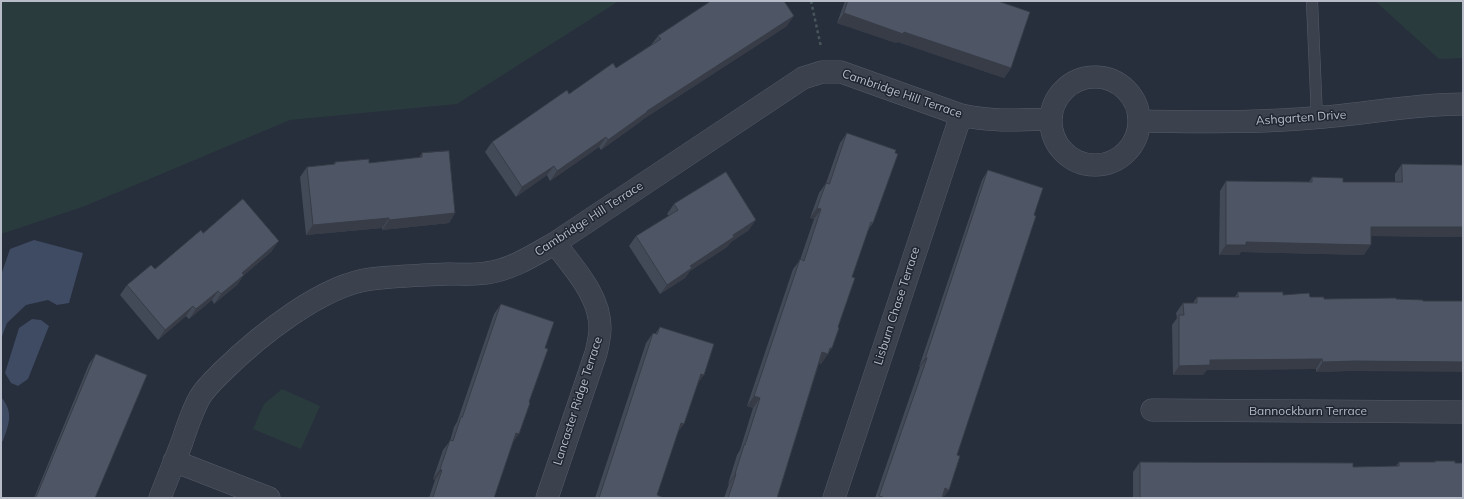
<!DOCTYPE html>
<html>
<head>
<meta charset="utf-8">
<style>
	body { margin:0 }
	#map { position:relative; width:1464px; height:499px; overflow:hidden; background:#272e3c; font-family:Mulish,sans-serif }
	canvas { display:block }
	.frame { position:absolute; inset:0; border:2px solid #b7bcc8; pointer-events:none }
</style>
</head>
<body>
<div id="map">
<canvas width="1464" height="499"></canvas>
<div class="frame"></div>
</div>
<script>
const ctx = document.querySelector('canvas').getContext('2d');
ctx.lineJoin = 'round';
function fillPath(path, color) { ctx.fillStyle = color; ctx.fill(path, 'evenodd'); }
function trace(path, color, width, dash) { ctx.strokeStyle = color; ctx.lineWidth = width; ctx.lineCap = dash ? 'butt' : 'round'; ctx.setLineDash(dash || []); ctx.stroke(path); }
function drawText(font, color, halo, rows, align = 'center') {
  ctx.font = font + ' Mulish,sans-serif'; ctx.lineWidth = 3; ctx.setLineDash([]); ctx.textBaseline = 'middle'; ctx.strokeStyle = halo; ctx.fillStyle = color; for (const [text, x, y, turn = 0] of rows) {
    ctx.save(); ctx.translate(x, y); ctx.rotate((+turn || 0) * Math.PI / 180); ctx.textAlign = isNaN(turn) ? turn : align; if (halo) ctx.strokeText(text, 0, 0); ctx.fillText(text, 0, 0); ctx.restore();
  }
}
const green = new Path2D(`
	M 1,1 L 619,1 L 457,104 L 290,120 L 85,206 L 1,234 Z
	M 1375,1 L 1463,1 L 1463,58 L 1439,59 Z
	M 282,389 L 320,406 L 301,449 L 253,429 L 264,404 Z`);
const water = new Path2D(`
	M 34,240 L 83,253 L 69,303 L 57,305 L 48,300 L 26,305 L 7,323 L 1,339 L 1,275 L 10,249 Z
	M 32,319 L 41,320 L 49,326 L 28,379 L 18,386 L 11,383 L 5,373 L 19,328 Z
	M 1,397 C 14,412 9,424 3,441 L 1,442 Z`);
const path = new Path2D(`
	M 811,1 L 821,47`);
const lane = new Path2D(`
	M 1312,1 L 1317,118`);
const street = new Path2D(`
	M1051 121a44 44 0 1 1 88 0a44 44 0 1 1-88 0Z
	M 1139,121 C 1201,122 1263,123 1324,117 C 1371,113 1416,104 1463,104
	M 1152,410 L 1463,412
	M 174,461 L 269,498
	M 160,498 C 167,479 175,461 182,442 C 187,427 192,411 200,397 C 206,387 216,378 224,370 C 259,336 322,285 371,279 C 397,276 424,275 450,274 C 462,274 474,275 486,273 C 511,270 534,255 555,243 L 803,78 L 822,72 L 841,72 L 961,115 C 990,122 1021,120 1051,119
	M 547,498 L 596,353 C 598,345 600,337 600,328 C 600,295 573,268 555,243
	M 834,498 L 961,115`);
const wall = new Path2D(`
	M 845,1 L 998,1 L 1011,68 L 1004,78 L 898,42 L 896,43 L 837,23 Z
	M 787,26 L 642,120 L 640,122 L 601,150 L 599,147 L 550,181 L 547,175 L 516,197 L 485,152 L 492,142 L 569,94 L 616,68 L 651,45 L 658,36 Z
	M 847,133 L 873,223 L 868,230 L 852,277 L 832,348 L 821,364 L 819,363 L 777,498 L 724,498 L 729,484 L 728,484 L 737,455 L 740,450 L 753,408 L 747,406 L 793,269 L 800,260 L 814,219 L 810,218 L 819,193 L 826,183 L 840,143 Z
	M 422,153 L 455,213 L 449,223 L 382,230 L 382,228 L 306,235 L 300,177 L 307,167 L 333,165 L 335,162 L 369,163 L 419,158 Z
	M 1402,164 L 1463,165 L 1463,237 L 1371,236 L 1364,255 L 1241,252 L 1239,255 L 1219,255 L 1220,191 L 1226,181 L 1309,182 L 1312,177 L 1343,182 L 1395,182 L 1395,174 Z
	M 988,170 L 1034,215 L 957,455 L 949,490 L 943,498 L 875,498 L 920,367 L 919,367 L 982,180 Z
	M 674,204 L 749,230 L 731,242 L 727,247 L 690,271 L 685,278 L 660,294 L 629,246 L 636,236 L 669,216 L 667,214 Z
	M 203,233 L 272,251 L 243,276 L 237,285 L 214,304 L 212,300 L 189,319 L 186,316 L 158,340 L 120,295 L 127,285 L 155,269 Z
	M 1238,292 L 1283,295 L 1324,299 L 1348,371 L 1316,372 L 1316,369 L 1207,370 L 1203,375 L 1173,375 L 1172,325 L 1177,318 L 1176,313 L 1183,303 L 1193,303 L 1197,297 L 1235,297 Z
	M 501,304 L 512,444 L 494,498 L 429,498 L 435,480 L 433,479 L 443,450 L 450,441 L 454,427 L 457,422 L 494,314 Z
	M 660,327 L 697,385 L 678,432 L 657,495 L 664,498 L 595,498 L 646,343 L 653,333 L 655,334 Z
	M 96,354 L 95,498 L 34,498 L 89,364 Z
	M 1435,461 L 1455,463 L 1463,498 L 1133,498 L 1133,472 L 1140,462 L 1353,467 L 1396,466 L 1399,462 L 1434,462 Z`);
const shadedWall = new Path2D(`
	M 844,13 L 904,32 L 1011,68 L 1004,78 L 898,42 L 896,43 L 837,23 Z
	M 794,16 L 787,26 L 642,120 L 640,122 L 601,150 L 608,140 L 647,111 Z
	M 606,137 L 599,147 L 550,181 L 557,171 Z
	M 554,166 L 547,175 L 516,197 L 522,187 Z
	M 817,208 L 821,209 L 814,219 L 810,218 Z
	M 455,213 L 449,223 L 382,230 L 389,220 Z
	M 389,218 L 382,228 L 306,235 L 313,225 Z
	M 756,220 L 749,230 L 731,242 L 727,247 L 690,271 L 685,278 L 660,294 L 667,285 L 690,266 L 733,235 Z
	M 1371,227 L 1463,227 L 1463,237 L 1364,236 Z
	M 279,241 L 272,251 L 243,276 L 237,285 L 214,304 L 221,294 L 242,273 Z
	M 1246,242 L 1371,245 L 1364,255 L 1241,252 L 1239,255 L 1219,255 L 1226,245 Z
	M 218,291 L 212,300 L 189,319 L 196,309 Z
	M 193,306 L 186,316 L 158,340 L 165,330 Z
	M 830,348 L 832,348 L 821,364 L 815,362 L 822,352 Z
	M 926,357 L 927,358 L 920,367 L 919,367 Z
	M 1322,359 L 1316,369 L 1207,370 L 1203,375 L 1173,375 L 1179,366 L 1210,360 Z
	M 1355,361 L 1463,362 L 1463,372 L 1348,371 L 1316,372 L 1323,362 Z
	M 701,374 L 704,375 L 697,385 L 694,383 Z
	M 754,396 L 760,398 L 753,408 L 747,406 Z
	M 681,423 L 684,424 L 677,434 Z
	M 516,433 L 519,434 L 512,444 Z
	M 440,469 L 442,470 L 435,480 L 433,479 Z
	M 735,474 L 736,474 L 729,484 L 728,484 Z
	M 945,488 L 949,490 L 943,498 L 938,498 Z`);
const building = new Path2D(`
	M 711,1 L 784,1 L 794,16 L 647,111 L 647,112 L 608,140 L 606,137 L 557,171 L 554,166 L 522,187 L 492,142 L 567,90 L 569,94 L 613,63 L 616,68 L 661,39 L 658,36 Z
	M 848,1 L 998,1 L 1030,12 L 1011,68 L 904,32 L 903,34 L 844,13 Z
	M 847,133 L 896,150 L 895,153 L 898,154 L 873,223 L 871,222 L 852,277 L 855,278 L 838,327 L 839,328 L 832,348 L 830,348 L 828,354 L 822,352 L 777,498 L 728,498 L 736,474 L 735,474 L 744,445 L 745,445 L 760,398 L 754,396 L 800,259 L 804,261 L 821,209 L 817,208 L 826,183 L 829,184 Z
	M 449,151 L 455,213 L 389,220 L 389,218 L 313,225 L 307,167 L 335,164 L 335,162 L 369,159 L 369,163 L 422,157 L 422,153 Z
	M 1402,164 L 1463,165 L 1463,227 L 1371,227 L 1371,245 L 1246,242 L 1246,245 L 1226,245 L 1226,181 L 1312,182 L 1312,177 L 1343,178 L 1343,182 L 1402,182 Z
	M 988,170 L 1043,188 L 1034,215 L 1036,216 L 957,455 L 960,456 L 949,490 L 945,488 L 942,498 L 882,498 L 883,497 L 879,496 L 927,358 L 926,357 Z
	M 726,172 L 756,220 L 733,235 L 734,237 L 690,266 L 692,268 L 667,285 L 636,236 L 678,210 L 674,204 Z
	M 243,199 L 279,241 L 242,273 L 244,275 L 221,294 L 218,291 L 196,309 L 193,306 L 165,330 L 127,285 L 151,265 L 155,269 L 201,230 L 203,233 Z
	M 1238,292 L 1283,292 L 1283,295 L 1309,293 L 1310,297 L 1324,297 L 1324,299 L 1396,298 L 1396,299 L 1423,300 L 1423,301 L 1463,301 L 1463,362 L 1355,361 L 1323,362 L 1322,359 L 1210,360 L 1210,365 L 1179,366 L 1179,315 L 1184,315 L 1183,303 L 1197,303 L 1197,297 L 1238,297 Z
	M 501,304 L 554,322 L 545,348 L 548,349 L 529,402 L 530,403 L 519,434 L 516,433 L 494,498 L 436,498 L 433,497 L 442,470 L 440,469 L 450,440 L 453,441 L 461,417 L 462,417 Z
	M 660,327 L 714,344 L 704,375 L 701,374 L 684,424 L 681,423 L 657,495 L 664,498 L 599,498 L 653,333 L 657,334 Z
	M 96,354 L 147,375 L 95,498 L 36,498 Z
	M 1435,461 L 1455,461 L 1455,463 L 1463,463 L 1463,498 L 1140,498 L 1140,462 L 1353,463 L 1353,467 L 1399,466 L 1399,462 L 1435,462 Z`);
const streetNames = [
	["Cambridge Hill Terrace",902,94,19],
	["Ashgarten Drive",1301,118,-4],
	["Cambridge Hill Terrace",589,219,-33],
	["Lisburn Chase Terrace",897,306,-72],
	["Lancaster Ridge Terrace",578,401,-72],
	["Bannockburn Terrace",1308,411]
];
fillPath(green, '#2a3b3e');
fillPath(water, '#3f4b63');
trace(lane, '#565c68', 12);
trace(street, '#565c68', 23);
trace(path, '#47565b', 2.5, [3, 3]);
trace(lane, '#3b414d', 11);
trace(street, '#3b414d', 22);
fillPath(wall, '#434a57');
fillPath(shadedWall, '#373c47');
fillPath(building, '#4e5665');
trace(building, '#373c47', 1);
drawText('12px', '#b7bcc8', '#202632', streetNames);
</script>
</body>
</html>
